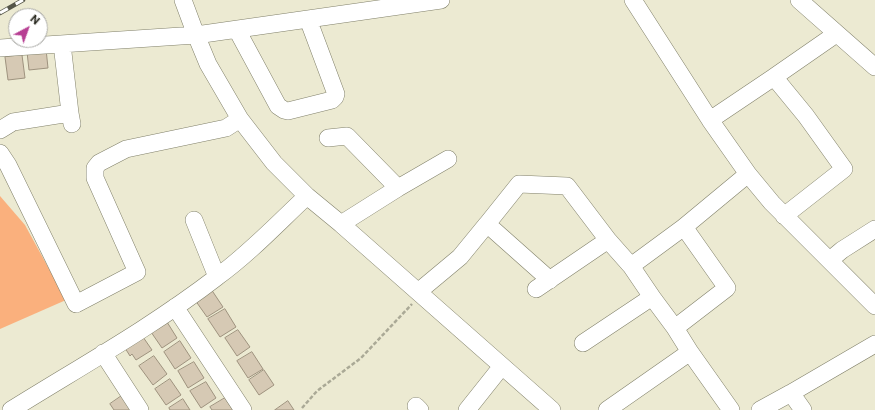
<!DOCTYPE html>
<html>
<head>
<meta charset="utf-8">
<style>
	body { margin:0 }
	#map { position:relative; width:875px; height:410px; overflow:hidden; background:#ecead2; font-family:Commissioner,sans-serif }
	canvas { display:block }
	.north { position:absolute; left:8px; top:8px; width:40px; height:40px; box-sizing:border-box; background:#fff; border:1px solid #a7a7a3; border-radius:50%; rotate:41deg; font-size:11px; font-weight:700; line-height:16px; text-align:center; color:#23231a }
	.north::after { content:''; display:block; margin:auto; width:14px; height:18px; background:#b73f93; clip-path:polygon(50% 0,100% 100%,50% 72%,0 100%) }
</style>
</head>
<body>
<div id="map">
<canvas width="875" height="410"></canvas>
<div class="north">N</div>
</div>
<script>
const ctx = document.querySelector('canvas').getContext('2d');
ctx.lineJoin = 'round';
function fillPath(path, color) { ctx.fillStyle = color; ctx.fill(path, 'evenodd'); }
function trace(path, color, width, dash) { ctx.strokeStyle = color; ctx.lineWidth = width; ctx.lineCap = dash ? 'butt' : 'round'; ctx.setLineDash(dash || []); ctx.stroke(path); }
const green = new Path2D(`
	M 0,196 L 25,225 L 66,300 L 0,329 Z`);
const building = new Path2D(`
	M 46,49 L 48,68 L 29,70 L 27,52 Z
	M 22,55 L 25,78 L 8,80 L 5,57 Z
	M 211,289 L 223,307 L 207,317 L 195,300 Z
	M 225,309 L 236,327 L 220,337 L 208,319 Z
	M 167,322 L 177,338 L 162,348 L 151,332 Z
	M 238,330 L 250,347 L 237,356 L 225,338 Z
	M 143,337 L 152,350 L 136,360 L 132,354 L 130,356 L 125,348 Z
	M 180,341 L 191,358 L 175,369 L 164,352 Z
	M 252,352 L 263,369 L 248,378 L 237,361 Z
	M 154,356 L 167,374 L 153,385 L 139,366 Z
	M 194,362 L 204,378 L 188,388 L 178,371 Z
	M 264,370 L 274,385 L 259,395 L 249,380 Z
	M 170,379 L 181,395 L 166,405 L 155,389 Z
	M 206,382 L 216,398 L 201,408 L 190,391 Z
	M 123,395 L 132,410 L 114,410 L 110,404 Z
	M 225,398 L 233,410 L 212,410 L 210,407 Z
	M 183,399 L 190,410 L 170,410 L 169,408 Z
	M 288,401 L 294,410 L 275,410 Z`);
const path = new Path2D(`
	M 302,408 L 317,391 L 361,358 L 412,304`);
const minor = new Path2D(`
	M 183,0 L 196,35 L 208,64 L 240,119 L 274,163 L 307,196 L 341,224 L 552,410
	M 633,0 L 710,120
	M 799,0 L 875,67
	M 237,30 L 278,106 L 284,110 L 288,111 L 332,100 L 335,97 L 336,94 L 308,19
	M 62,44 L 70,113 L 72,124
	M 0,48 L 196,35 L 441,0
	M 0,130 L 13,122 L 70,113
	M 328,138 L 347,136 L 398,188
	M 0,153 L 8,165 L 76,304 L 137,272 L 95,178 L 95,168 L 99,163 L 126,149 L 226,128 L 240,119
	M 748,174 L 710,120 L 774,77
	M 784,216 L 844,169 L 806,116 L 774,77 L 836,34
	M 194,220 L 217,277
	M 341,224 L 398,188 L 448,159
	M 830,260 L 842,250 L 875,229
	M 550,280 L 487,224 L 519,184 L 567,186 L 608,240
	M 536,289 L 608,240 L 631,266
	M 418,292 L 460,257 L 487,224
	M 652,297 L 631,266 L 684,227
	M 175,307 L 243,410
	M 583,343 L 652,297 L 675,328
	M 690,352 L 675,328 L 727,288 L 684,227 L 748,174 L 772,203 L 875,306
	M 103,353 L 140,410
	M 791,393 L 803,410
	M 416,406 L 420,410
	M 11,410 C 80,367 152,327 217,277 C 250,253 278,223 307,196
	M 467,410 L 502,366
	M 607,410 L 690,352 L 731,410
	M 760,410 L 791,393 L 875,344`);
const rail = new Path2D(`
	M 0,13 L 23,0`);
fillPath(green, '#fab07d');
fillPath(building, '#d6c9b4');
trace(building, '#9e927e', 1);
trace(minor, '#81806a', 18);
trace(path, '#aaa996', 2.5, [4, 2]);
trace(minor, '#fff', 17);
trace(rail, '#565649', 4.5);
trace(rail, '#fff', 3, [9]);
</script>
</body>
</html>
